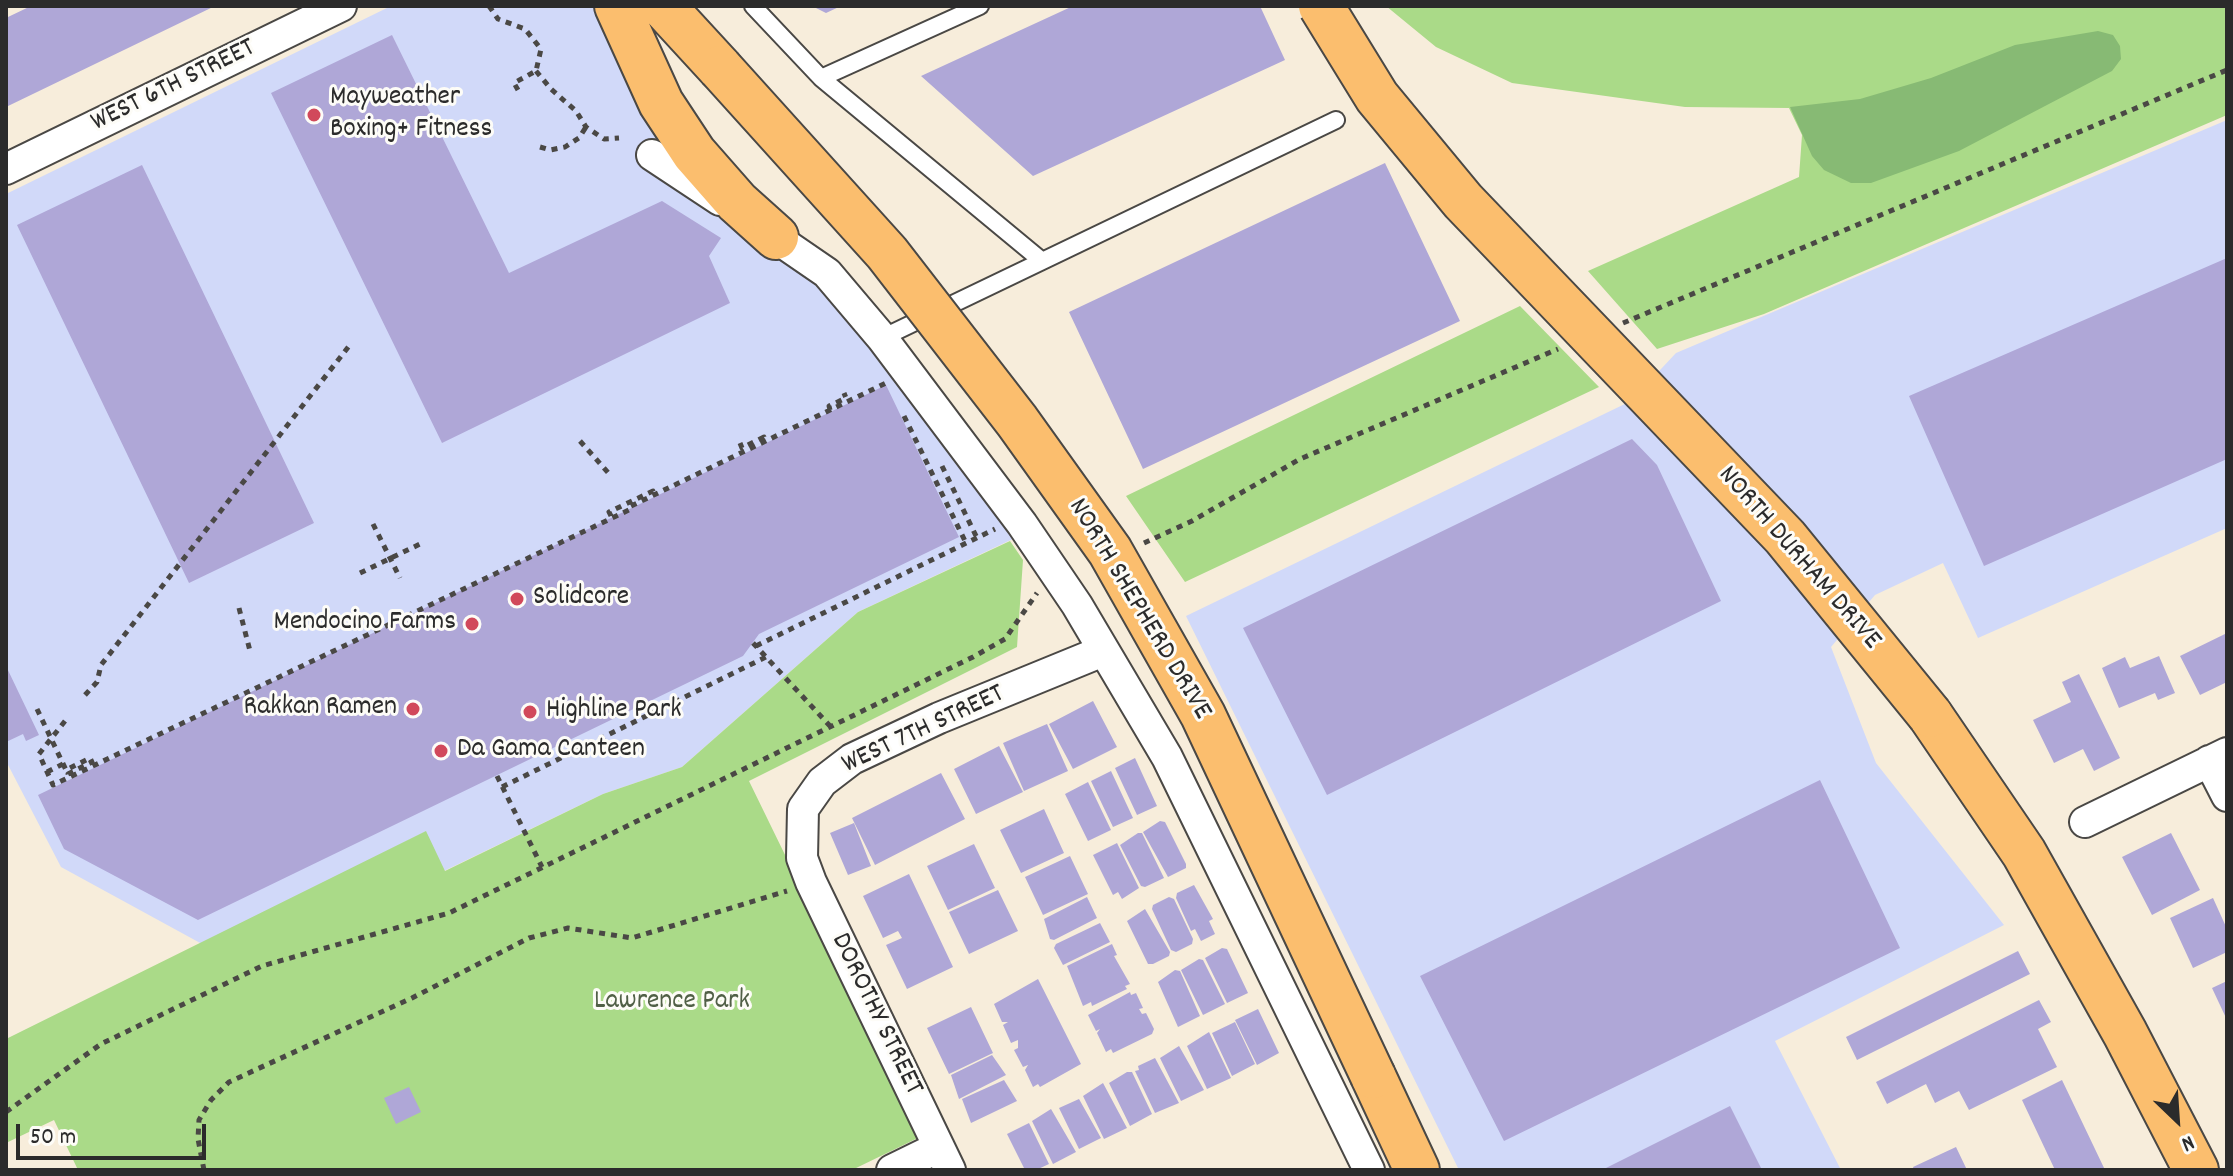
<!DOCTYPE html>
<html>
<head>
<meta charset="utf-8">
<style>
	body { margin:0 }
	#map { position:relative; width:2233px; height:1176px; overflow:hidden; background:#f7eddb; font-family:Dekko,sans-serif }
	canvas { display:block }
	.frame { position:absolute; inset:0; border:8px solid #2b2b2b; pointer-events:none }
	.north { position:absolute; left:2137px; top:1080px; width:80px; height:80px; -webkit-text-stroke:6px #fdfcf7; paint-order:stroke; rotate:155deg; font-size:22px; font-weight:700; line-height:32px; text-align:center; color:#2b2b2b }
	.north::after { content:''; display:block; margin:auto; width:28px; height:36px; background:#2b2b2b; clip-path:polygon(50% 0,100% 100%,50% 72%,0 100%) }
	.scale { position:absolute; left:16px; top:1124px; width:190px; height:36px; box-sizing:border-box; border:4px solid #2b2b2b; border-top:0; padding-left:10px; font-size:24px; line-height:28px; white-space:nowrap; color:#2b2b2b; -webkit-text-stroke:6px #fdfcf7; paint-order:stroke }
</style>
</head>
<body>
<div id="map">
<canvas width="2233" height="1176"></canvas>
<div class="frame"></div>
<div class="north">N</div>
<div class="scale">50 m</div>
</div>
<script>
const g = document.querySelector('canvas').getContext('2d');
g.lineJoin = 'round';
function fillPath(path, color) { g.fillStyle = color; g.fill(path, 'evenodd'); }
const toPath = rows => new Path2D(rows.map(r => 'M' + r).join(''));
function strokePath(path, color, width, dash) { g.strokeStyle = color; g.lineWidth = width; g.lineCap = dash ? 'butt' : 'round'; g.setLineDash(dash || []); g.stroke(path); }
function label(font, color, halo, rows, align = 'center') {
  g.font = font + ' Dekko,sans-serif'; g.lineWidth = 6; g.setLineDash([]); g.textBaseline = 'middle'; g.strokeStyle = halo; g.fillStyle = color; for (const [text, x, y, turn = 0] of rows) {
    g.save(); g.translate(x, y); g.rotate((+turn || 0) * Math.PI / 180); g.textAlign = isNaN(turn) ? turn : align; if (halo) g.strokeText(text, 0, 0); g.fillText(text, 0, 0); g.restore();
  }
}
fillPath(toPath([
	[391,6,603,6,816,282,847,312,1017,537,858,612,682,767,603,794,444,871,425,832,202,944,61,867,6,761,6,194],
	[2227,120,2227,528,1978,638,1943,563,1875,595,1831,647,1876,763,2004,925,1775,1041,1841,1170,1459,1170,1186,616,1631,401,1676,353]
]), '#d1d9f9');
fillPath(toPath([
	[1386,6,2227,6,2227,115,1764,314,1657,349,1588,271,1799,177,1802,135,1789,108,1685,107,1512,83,1436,47],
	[1520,306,1599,387,1185,582,1126,496],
	[1010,541,1023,560,1017,647,749,781,922,1136,852,1170,78,1170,54,1120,6,1143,6,1039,426,831,445,871,603,794,682,767,858,612]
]), '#aada88');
fillPath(toPath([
	[2098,31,2113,35,2120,46,2121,59,2112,71,1959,151,1871,183,1851,183,1824,170,1812,156,1790,107,1860,99,1931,78,2015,45]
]), '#87ba74');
fillPath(toPath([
	[31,6,215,6,6,107,6,24,8,17],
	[812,6,841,6,826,13],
	[1073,6,1260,6,1285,60,1033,176,921,76],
	[392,35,509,273,662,201,721,238,709,256,730,303,442,443,271,93],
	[1385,163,1460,321,1143,469,1069,312],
	[142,165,314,523,189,583,17,225],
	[2227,258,2227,459,1984,566,1909,396],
	[886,385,959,537,759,634,743,656,198,920,64,849,38,795],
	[1632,439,1657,465,1721,601,1327,795,1243,628],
	[2227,633,2227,682,2200,695,2180,656],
	[2159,656,2175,693,2158,700,2155,693,2119,708,2102,668,2125,657,2130,668],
	[6,666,39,735,26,741,23,734,6,742],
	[2079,674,2120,758,2094,771,2083,749,2054,763,2033,720,2071,702,2062,682],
	[1093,701,1117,747,1073,769,1049,724],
	[1047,724,1068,771,1024,791,1003,743],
	[999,746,1023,792,976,814,954,769],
	[1135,758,1157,806,1137,815,1115,768],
	[1111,771,1133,818,1113,827,1091,781],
	[941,773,965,819,875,865,852,818],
	[1820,780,1900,948,1504,1141,1420,976],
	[1088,782,1111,830,1088,841,1065,794],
	[1044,809,1064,853,1021,873,1000,830],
	[1160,821,1165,822,1186,864,1186,868,1168,877,1143,832],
	[854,823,871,866,848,875,830,833],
	[1138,833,1142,833,1164,878,1145,887,1141,886,1120,845],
	[2171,833,2200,890,2152,915,2122,857],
	[1117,843,1139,888,1122,899,1118,892,1113,895,1093,855],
	[974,844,995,888,948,910,927,866],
	[1070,856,1088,894,1043,915,1025,877],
	[909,874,953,967,907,989,886,945,902,938,898,931,883,938,863,896],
	[1194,885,1213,919,1209,921,1215,934,1201,941,1195,929,1191,931,1176,898,1177,893],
	[998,890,1018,931,969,954,949,912],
	[1087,897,1097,918,1054,940,1050,939,1044,919],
	[1169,897,1174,899,1193,939,1192,944,1176,952,1171,950,1152,909,1153,905],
	[2213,898,2227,929,2227,952,2193,968,2170,918],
	[1145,909,1170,952,1169,956,1153,964,1148,964,1127,921],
	[1100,923,1110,942,1063,965,1054,948,1056,944],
	[1112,944,1117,955,1114,956,1130,984,1125,986,1127,989,1092,1006,1091,1002,1083,1006,1067,966],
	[1222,948,1227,949,1248,993,1227,1003,1205,958],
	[2018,951,2030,974,1857,1060,1846,1037],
	[1199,959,1203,960,1225,1004,1203,1015,1181,970],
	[1175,970,1180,971,1200,1016,1178,1027,1158,982],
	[1038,979,1081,1064,1040,1087,1038,1084,1033,1087,1025,1070,1028,1065,1023,1067,1014,1050,1018,1048,1018,1040,1011,1043,1003,1025,1008,1022,1002,1022,994,1004],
	[2227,981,2227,1020,2212,988],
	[1130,992,1131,995,1136,993,1143,1008,1139,1009,1142,1014,1146,1013,1154,1029,1152,1034,1113,1053,1111,1049,1106,1052,1097,1033,1100,1029,1096,1031,1088,1015],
	[2039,1000,2051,1022,2038,1029,2057,1067,1969,1110,1959,1091,1935,1103,1926,1084,1887,1104,1876,1082],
	[971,1007,993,1053,949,1074,927,1028],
	[1258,1009,1279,1053,1257,1065,1235,1020],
	[1235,1022,1255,1064,1232,1076,1212,1033],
	[1209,1032,1231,1078,1207,1089,1187,1046],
	[1179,1046,1204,1090,1181,1101,1160,1058],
	[992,1055,1006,1075,959,1099,951,1075],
	[1155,1058,1179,1103,1155,1113,1135,1071,1139,1070,1138,1066],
	[1127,1072,1132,1072,1152,1114,1130,1126,1109,1083],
	[1004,1080,1017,1101,971,1123,962,1099],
	[2062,1080,2105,1170,2055,1170,2022,1100],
	[1103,1083,1127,1128,1104,1139,1083,1096],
	[409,1087,421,1112,396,1124,384,1098],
	[1079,1099,1101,1138,1079,1149,1059,1108],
	[1730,1106,1762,1170,1602,1170],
	[1051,1109,1076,1152,1053,1164,1032,1121],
	[1029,1123,1049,1164,1036,1170,1025,1170,1007,1134],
	[1956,1147,1967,1170,1914,1170,1913,1167]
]), '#afa7d7');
const lane = toPath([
	[753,6,821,78,1042,261],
	[821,78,980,6],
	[882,338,1336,120]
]);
const street = toPath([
	[652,155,720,200],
	[6,169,341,6],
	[760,227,827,273,882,338,1022,524,1077,605,1167,757,1369,1170],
	[2209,761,2227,796],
	[2085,822,2227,753],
	[892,1170,939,1147],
	[950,1170,811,882,802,858,803,809,822,782,852,759,939,718,1103,651]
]);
const primary = toPath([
	[617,6,661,103,694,153,737,202,776,237],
	[663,6,720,68],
	[1930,715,2024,853,2125,1033,2196,1170],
	[1373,1076,1417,1170]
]);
strokePath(lane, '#4a4845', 20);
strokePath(street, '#4a4845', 34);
strokePath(primary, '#4a4845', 48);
strokePath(toPath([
	[489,6,498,19,525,29,541,49,536,71,514,83,518,90],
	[536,71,551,89,576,111,586,127,604,139,619,138],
	[540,147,550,150,565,147,579,138,586,127],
	[1623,323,2227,70],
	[830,410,829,406,846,398,844,393],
	[904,416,966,543],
	[580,441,611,476],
	[740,443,742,448,764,437,765,441],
	[942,466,977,538],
	[631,506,886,383],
	[611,516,609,512,653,491,655,495],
	[373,524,400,578],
	[1144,543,1192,521,1300,459,1558,349],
	[360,573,420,544],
	[239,608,250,651],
	[753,643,830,726],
	[756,646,995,529],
	[85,695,97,682,101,665,349,346],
	[37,709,66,770,90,758,92,762,68,774,69,777],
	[65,721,39,754,53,785,633,508],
	[47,772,63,764],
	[497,776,542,867],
	[502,787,766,657],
	[6,1112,101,1044,262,966,449,913,973,657,1005,639,1037,593],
	[204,1170,198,1139,199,1120,211,1100,229,1082,412,998,529,938,568,928,632,938,787,891]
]), '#4a4845', 5, [6, 6]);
strokePath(lane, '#fff', 16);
strokePath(street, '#fff', 30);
strokePath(primary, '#fbbe6e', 44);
const primaryBridge = toPath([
	[1321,6,1377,97,1463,201,1785,537,1930,715],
	[720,68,887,253,1017,421,1110,551,1203,715,1373,1076]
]);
strokePath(primaryBridge, '#4a4845', 48, []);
strokePath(primaryBridge, '#fbbe6e', 44);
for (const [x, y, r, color] of [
	[314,115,8,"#d1495b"],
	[517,599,8,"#d1495b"],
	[472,624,8,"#d1495b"],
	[413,709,8,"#d1495b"],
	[530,712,8,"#d1495b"],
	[441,751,8,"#d1495b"]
]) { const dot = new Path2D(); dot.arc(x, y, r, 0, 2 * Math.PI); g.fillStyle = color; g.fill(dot); strokePath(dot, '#fdfcf7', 3); }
label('28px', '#2b2b2b', '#fdfcf7', [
	["WEST 6TH STREET",174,87,-26],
	["NORTH DURHAM DRIVE",1798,559,49],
	["NORTH SHEPHERD DRIVE",1138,610,59],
	["WEST 7TH STREET",924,731,-25],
	["DOROTHY STREET",875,1015,64]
]);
label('28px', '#2b2b2b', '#fdfcf7', [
	["Mayweather",330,99],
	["Boxing+ Fitness",330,131],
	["Solidcore",533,599],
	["Mendocino Farms",456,624,"right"],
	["Rakkan Ramen",397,709,"right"],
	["Highline Park",546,712],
	["Da Gama Canteen",457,751]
], 'left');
label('28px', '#516047', '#fdfcf7', [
	["Lawrence Park",672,1003]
]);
</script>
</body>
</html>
